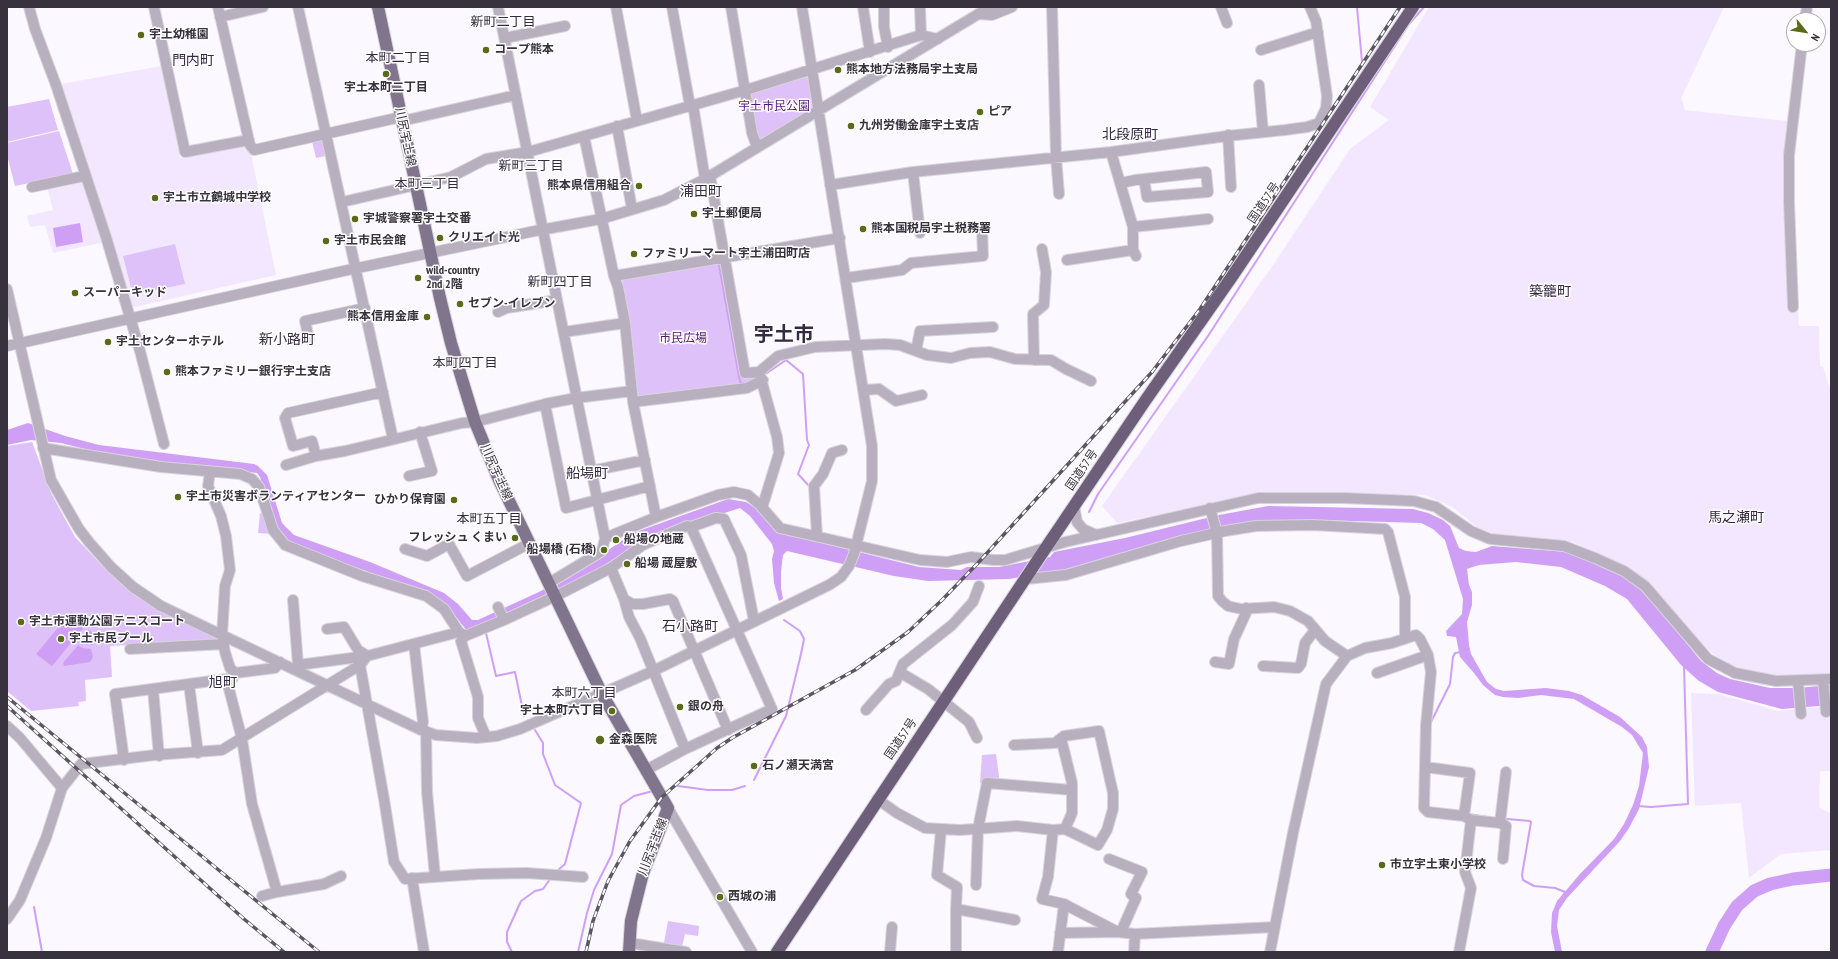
<!DOCTYPE html>
<html>
<head>
<meta charset="utf-8">
<style>
	body { margin:0 }
	#map { position:relative; width:1838px; height:959px; overflow:hidden; background:#fbf8ff; font-family:"PT Sans Narrow",sans-serif }
	canvas { display:block }
	.frame { position:absolute; inset:0; border:8px solid #38313e; pointer-events:none }
	.north { position:absolute; left:1786px; top:12px; width:40px; height:40px; box-sizing:border-box; background:#fff; border:1px solid #afadb2; border-radius:50%; rotate:120deg; font-size:11px; font-weight:700; line-height:16px; text-align:center; color:#38313e }
	.north::after { content:''; display:block; margin:auto; width:14px; height:18px; background:#576b19; clip-path:polygon(50% 0,100% 100%,50% 72%,0 100%) }
</style>
</head>
<body>
<div id="map">
<canvas width="1838" height="959"></canvas>
<div class="frame"></div>
<div class="north">N</div>
</div>
<script>
const g = document.querySelector('canvas').getContext('2d');
g.lineJoin = 'round';
function fillPath(path, color) { g.fillStyle = color; g.fill(path, 'evenodd'); }
const toPath = rows => new Path2D(rows.map(r => 'M' + r).join(''));
function strokePath(path, color, width, dash) { g.strokeStyle = color; g.lineWidth = width; g.lineCap = dash ? 'butt' : 'round'; g.setLineDash(dash || []); g.stroke(path); }
function label(font, color, halo, rows, align = 'center') {
  g.font = font + ' "PT Sans Narrow","Noto Sans JP",sans-serif'; g.lineWidth = 3; g.setLineDash([]); g.textBaseline = 'middle'; g.strokeStyle = halo; g.fillStyle = color; for (const [text, x, y, turn = 0] of rows) {
    g.save(); g.translate(x, y); g.rotate((+turn || 0) * Math.PI / 180); g.textAlign = isNaN(turn) ? turn : align; if (halo) g.strokeText(text, 0, 0); g.fillText(text, 0, 0); g.restore();
  }
}
fillPath(toPath([
	[1429,7,1724,7,1681,98,1685,110,1796,122,1792,226,1799,326,1819,326,1820,366,1823,367,1831,391,1831,673,1790,677,1763,675,1735,668,1719,659,1705,646,1638,576,1573,542,1572,545,1494,534,1477,527,1452,507,1425,495,1265,493,1117,523,1102,506,1271,268,1350,149,1389,120,1370,107],
	[161,66,180,158,245,144,250,149,276,275,130,308,110,241,53,253,45,225,30,227,27,216,53,210,47,186,90,177,61,84],
	[1691,693,1718,694,1778,711,1831,706,1831,771,1820,771,1819,807,1831,814,1831,850,1781,854,1749,878,1741,803,1695,806]
]), '#f3e7ff');
fillPath(toPath([
	[811,69,819,109,757,147,746,90],
	[49,99,58,130,7,142,7,107],
	[59,131,73,174,15,186,7,155,7,143],
	[325,134,330,155,316,158,311,137],
	[175,244,185,284,135,294,132,292,123,256],
	[722,261,743,375,753,375,756,378,754,382,637,399,622,278],
	[32,442,52,495,75,537,107,571,134,595,169,616,215,636,215,640,110,646,112,677,85,680,86,701,78,702,79,706,31,711,7,691,7,446],
	[260,513,268,515,271,534,258,533],
	[996,754,1000,784,980,783,982,755],
	[668,921,699,926,698,936,685,934,681,951,663,948]
]), '#dfc1f9');
fillPath(toPath([
	[80,223,83,242,56,247,53,228],
	[28,423,65,436,99,445,254,464,258,466,267,475,282,523,294,535,370,562,444,593,458,604,472,620,478,620,541,591,607,551,633,533,728,499,746,502,754,507,778,532,919,567,961,570,967,567,999,567,1050,557,1054,552,1125,538,1219,515,1268,506,1413,509,1428,513,1443,520,1450,526,1459,548,1466,551,1476,552,1492,546,1568,552,1609,569,1636,584,1657,607,1701,661,1717,673,1730,679,1770,688,1797,688,1831,685,1831,705,1782,709,1718,692,1699,681,1681,665,1627,599,1605,586,1561,567,1516,562,1479,565,1467,569,1469,585,1472,592,1472,605,1467,622,1469,645,1471,654,1487,682,1496,689,1504,691,1546,688,1569,691,1582,695,1620,717,1642,737,1647,747,1649,767,1639,809,1629,828,1620,841,1567,898,1559,910,1557,926,1562,952,1555,952,1551,932,1552,913,1557,901,1580,874,1614,839,1624,824,1633,805,1639,786,1643,753,1632,735,1622,727,1574,699,1541,695,1518,698,1503,697,1495,695,1483,685,1474,673,1460,657,1456,637,1447,636,1446,631,1462,614,1463,599,1445,540,1433,529,1421,523,1318,520,1260,522,1070,569,1009,579,928,581,894,576,787,551,783,555,781,571,781,588,783,599,779,601,774,583,772,559,774,551,772,544,750,516,740,508,672,530,636,545,606,564,603,568,559,591,467,631,453,613,442,604,408,587,377,575,292,545,281,536,276,530,260,477,257,473,150,461,101,453,61,443,31,440,7,445,7,430],
	[71,612,86,625,52,666,36,654],
	[89,630,95,635,87,645,81,640],
	[78,645,83,648,91,649,93,657,90,662,64,666,63,663]
]), '#cf9ff6');
strokePath(toPath([
	[1357,7,1362,62],
	[719,265,740,382,745,384],
	[764,375,786,360,803,374,807,440,809,445,798,474,810,487],
	[1089,512,1098,494,1208,336,1409,24,1424,7],
	[486,633,496,676,515,672,524,716],
	[1431,722,1450,684,1453,657,1455,653,1461,652],
	[535,730,543,743,543,754,555,785,581,803,565,864,557,871],
	[754,780,786,716,801,654,804,639,800,631,784,620],
	[678,786,708,790,732,790,745,786],
	[1638,806,1651,807,1688,804,1684,666],
	[1469,814,1487,817],
	[1507,819,1530,821,1531,822,1522,875,1523,880,1534,886,1555,888,1565,892],
	[34,907,42,952],
	[512,952,507,942,507,932,521,901,535,891,543,889,551,878],
	[578,952,587,913,594,890,612,854,621,805,634,796,653,791]
]), '#cf9ff6', 2);
strokePath(toPath([
	[1712,952,1724,926,1737,906,1754,891,1770,884,1793,879,1831,875]
]), '#cf9ff6', 13);
const minor = toPath([
	[29,7,35,29,56,85,106,237,140,351,164,444],
	[154,7,185,152,249,140],
	[218,7,250,145,254,150,401,117],
	[298,7,393,439],
	[498,7,605,538,602,551,549,583],
	[616,7,637,121],
	[672,7,690,106],
	[731,7,752,133,757,147],
	[863,7,870,52],
	[884,7,884,27,888,47],
	[920,7,921,35],
	[1052,7,1056,157,1059,194],
	[1221,7,1227,23],
	[978,14,992,15,1012,7],
	[220,17,263,7],
	[1805,20,1807,7],
	[505,38,565,26],
	[1261,50,1318,32],
	[1259,85,1263,132],
	[693,105,705,179],
	[402,121,516,95],
	[617,126,632,209],
	[1228,135,1231,187],
	[584,136,614,276,618,287,625,323,633,402,747,388,763,380],
	[1111,152,1133,227,1133,250,1136,256],
	[913,172,920,233],
	[710,175,745,373,759,372,778,356,815,347,885,344,900,345,927,355,951,358,970,353,990,352,1015,359,1051,360,1066,369,1091,381],
	[1121,183,1135,180,1206,172,1208,192,1147,197,1144,179],
	[830,185,913,172,1111,152,1227,136,1285,130,1307,127,1319,123,1326,108,1327,96,1316,21,1310,7],
	[32,187,84,176],
	[342,202,451,177,486,159,528,152,746,90,921,35,938,39],
	[1133,227,1208,219],
	[1067,260,1133,250],
	[614,276,840,238],
	[846,278,902,270,911,263,983,256,982,228],
	[7,289,51,480,79,529,89,542,111,567,133,587,161,606,421,730,436,735,477,738,497,736,520,729,653,671,829,585,841,577,849,566,854,554,872,481,872,446,802,7],
	[1793,307,1789,202,1789,155,1802,44],
	[498,312,507,308,557,300],
	[564,332,625,323],
	[309,339,305,321,365,308],
	[7,346,348,270,535,231,601,219,664,200,705,179,990,7],
	[916,351,920,331,993,327],
	[1034,360,1033,314,1044,305,1046,272,1042,249],
	[760,375,777,437,779,453,762,508],
	[863,390,879,389,896,401,922,395],
	[633,402,656,517],
	[545,404,566,508,650,486],
	[43,448,161,467,240,474,252,479,259,487,273,530,285,545,362,576,426,596,444,609,459,632,465,636,504,620,556,596,611,568,643,545,687,526,691,527,716,518,724,519,741,555,754,621],
	[316,456,312,441,293,446,285,418,288,413,383,392],
	[286,465,316,456,345,451,462,423,475,422,545,404,576,398,632,391],
	[591,471,645,460],
	[210,472,208,486,221,516,226,536,230,570,225,586,222,635,225,652,230,668,235,673],
	[409,476,432,471,420,432],
	[1074,506,1077,522,1083,529,1096,535],
	[1210,508,1217,533,1218,596,1222,601,1228,606,1241,609,1274,607,1290,611,1308,621,1325,641,1347,656],
	[817,536,814,486,823,474,832,453,842,450],
	[605,538,659,516,718,495,734,492,748,495,760,505,780,528,920,560,947,562,971,557,993,560,1005,560,1065,542,1258,498,1344,498,1414,501,1436,507,1471,531,1490,539,1564,546,1595,558,1624,571,1645,586,1708,659,1735,673,1776,681,1831,679],
	[405,549,427,556,449,544,467,576,530,543],
	[611,568,624,599,629,617,640,638,685,749],
	[1026,579,1066,575,1181,541,1225,531,1256,526,1313,525,1385,529,1388,532,1405,597,1405,639],
	[624,599,632,604,643,604,670,599,673,601,728,730],
	[293,600,298,665],
	[498,607,504,620],
	[327,629,344,627,358,650,367,656],
	[465,636,461,641,478,697,478,718,486,737],
	[414,644,423,722,421,730],
	[130,649,224,644],
	[280,662,275,668,235,673,228,685,242,739,252,804,277,892,324,884,341,876],
	[1215,662,1229,664,1234,639,1246,613,1246,608],
	[360,665,384,799,394,862,405,879,479,874,527,873,583,877],
	[1263,666,1298,668,1301,664,1305,643,1315,630],
	[295,669,298,665,367,656,459,632],
	[901,673,928,689,969,722,977,738],
	[1377,673,1428,655],
	[1823,680,1826,712],
	[1798,681,1801,714],
	[189,684,198,753],
	[153,689,159,756],
	[866,710,889,684,896,681,903,664,952,625,973,602,979,586],
	[7,726,20,738,62,788,46,838,20,900,7,919],
	[426,731,427,792,435,876],
	[1061,738,1072,783,1072,813,1065,829],
	[124,760,115,694,233,678],
	[1425,767,1470,773,1464,816],
	[646,770,685,749,772,709,691,527],
	[62,788,81,764,155,755,222,750,360,665,367,656],
	[877,799,897,813,925,828,960,830,1017,826,1053,830,1065,829,1098,845,1107,830,1113,809,1113,793,1099,731,1064,736,1055,743,1014,745],
	[668,808,752,952],
	[1471,820,1500,823,1506,826,1503,859],
	[1500,823,1506,772],
	[941,830,937,875,957,887,956,909],
	[1053,830,1048,877,1042,899,1064,904,1118,932,1135,934,1134,952],
	[1109,859,1142,872,1131,894,1136,898,1121,932],
	[412,878,424,952],
	[976,885,978,829,987,783,1072,790],
	[262,896,277,892],
	[1060,933,1118,932],
	[1135,934,1275,927],
	[630,943,686,952],
	[890,952,892,927],
	[956,952,956,909,1015,920],
	[1058,952,1064,904],
	[1270,952,1293,833,1326,684,1347,656,1365,648,1392,643,1416,635,1420,639,1428,655,1431,672,1426,725,1424,808,1428,812,1464,816,1471,820,1465,872,1471,888,1459,952]
]);
const major = toPath([
	[378,7,440,298,451,343,475,422,499,480,602,694,668,808,643,873,631,921,629,952]
]);
const highway = toPath([
	[777,952,1041,555,1145,401,1231,278,1413,7]
]);
strokePath(minor, '#d8d4dc', 12);
strokePath(major, '#d8d4dc', 14);
strokePath(highway, '#d8d4dc', 14);
strokePath(minor, '#b8b0bf', 10);
strokePath(major, '#81748d', 12);
strokePath(highway, '#6d5e7a', 12);
const rail = toPath([
	[7,697,319,952],
	[7,706,244,919,284,952],
	[586,952,593,921,608,881,630,841,662,797,717,748,732,738,855,670,908,632,942,600,977,564,1152,372,1200,309,1400,7]
]);
strokePath(rail, '#5c5662', 3.5);
strokePath(rail, '#fff', 2, [6]);
for (const [x, y, r, color] of [
	[141,35,4,"#576b19"],
	[486,50,4,"#576b19"],
	[838,70,4,"#576b19"],
	[386,74,4,"#576b19"],
	[980,112,4,"#576b19"],
	[851,126,4,"#576b19"],
	[639,186,4,"#576b19"],
	[155,198,4,"#576b19"],
	[694,214,4,"#576b19"],
	[355,219,4,"#576b19"],
	[863,229,4,"#576b19"],
	[440,238,4,"#576b19"],
	[326,241,4,"#576b19"],
	[634,254,4,"#576b19"],
	[418,278,4,"#576b19"],
	[75,293,4,"#576b19"],
	[460,304,4,"#576b19"],
	[427,317,4,"#576b19"],
	[108,342,4,"#576b19"],
	[167,372,4,"#576b19"],
	[178,497,4,"#576b19"],
	[454,500,4,"#576b19"],
	[515,538,4,"#576b19"],
	[616,540,4,"#576b19"],
	[604,550,4,"#576b19"],
	[627,564,4,"#576b19"],
	[21,622,4,"#576b19"],
	[61,639,4,"#576b19"],
	[680,707,4,"#576b19"],
	[612,711,4,"#576b19"],
	[600,740,5,"#576b19"],
	[754,766,4,"#576b19"],
	[1382,865,4,"#576b19"],
	[720,897,4,"#576b19"]
]) { const dot = new Path2D(); dot.arc(x, y, r, 0, 2 * Math.PI); g.fillStyle = color; g.fill(dot); strokePath(dot, '#fff', 1.5); }
label('bold 12px', '#38313e', '#fff', [
	["宇土幼稚園",149,35],
	["コープ熊本",494,50],
	["熊本地方法務局宇土支局",846,70],
	["宇土本町二丁目",386,88,"center"],
	["ピア",988,112],
	["九州労働金庫宇土支店",859,126],
	["熊本県信用組合",631,186,"right"],
	["宇土市立鶴城中学校",163,198],
	["宇土郵便局",702,214],
	["宇城警察署宇土交番",363,219],
	["熊本国税局宇土税務署",871,229],
	["クリエイト光",448,238],
	["宇土市民会館",334,241],
	["ファミリーマート宇土浦田町店",642,254],
	["wild-country",426,271],
	["2nd 2階",426,285],
	["スーパーキッド",83,293],
	["セブン-イレブン",468,304],
	["熊本信用金庫",419,317,"right"],
	["宇土センターホテル",116,342],
	["熊本ファミリー銀行宇土支店",175,372],
	["宇土市災害ボランティアセンター",186,497],
	["ひかり保育園",446,500,"right"],
	["フレッシュ くまい",507,538,"right"],
	["船場の地蔵",624,540],
	["船場橋 (石橋)",596,550,"right"],
	["船場 蔵屋敷",635,564],
	["宇土市運動公園テニスコート",29,622],
	["宇土市民プール",69,639],
	["銀の舟",688,707],
	["宇土本町六丁目",604,711,"right"],
	["金森医院",609,740],
	["石ノ瀬天満宮",762,766],
	["市立宇土東小学校",1390,865],
	["西城の浦",728,897]
], 'left');
label('12px', '#56167b', '#fff', [
	["宇土市民公園",774,107],
	["市民広場",683,339]
]);
label('12px', '#38313e', '#fff', [
	["川尻宇土線",405,137,78],
	["国道57号",1264,203,-56],
	["国道57号",1082,470,-56],
	["川尻宇土線",496,472,66],
	["国道57号",901,739,-56],
	["川尻宇土線",653,847,-69]
]);
label('13px', '#362942', '#fff', [
	["新町二丁目",503,22],
	["本町二丁目",398,58],
	["新町三丁目",531,166],
	["本町三丁目",427,184],
	["新町四丁目",560,282],
	["本町四丁目",465,363],
	["本町五丁目",489,519],
	["本町六丁目",584,693]
]);
label('14px', '#362942', '#fff', [
	["門内町",193,61],
	["北段原町",1130,135],
	["浦田町",701,192],
	["築籠町",1550,292],
	["新小路町",287,340],
	["船場町",587,474],
	["馬之瀬町",1736,518],
	["石小路町",690,627],
	["旭町",223,683]
]);
label('bold 20px', '#362942', '#fff', [
	["宇土市",784,335]
]);
</script>
</body>
</html>
